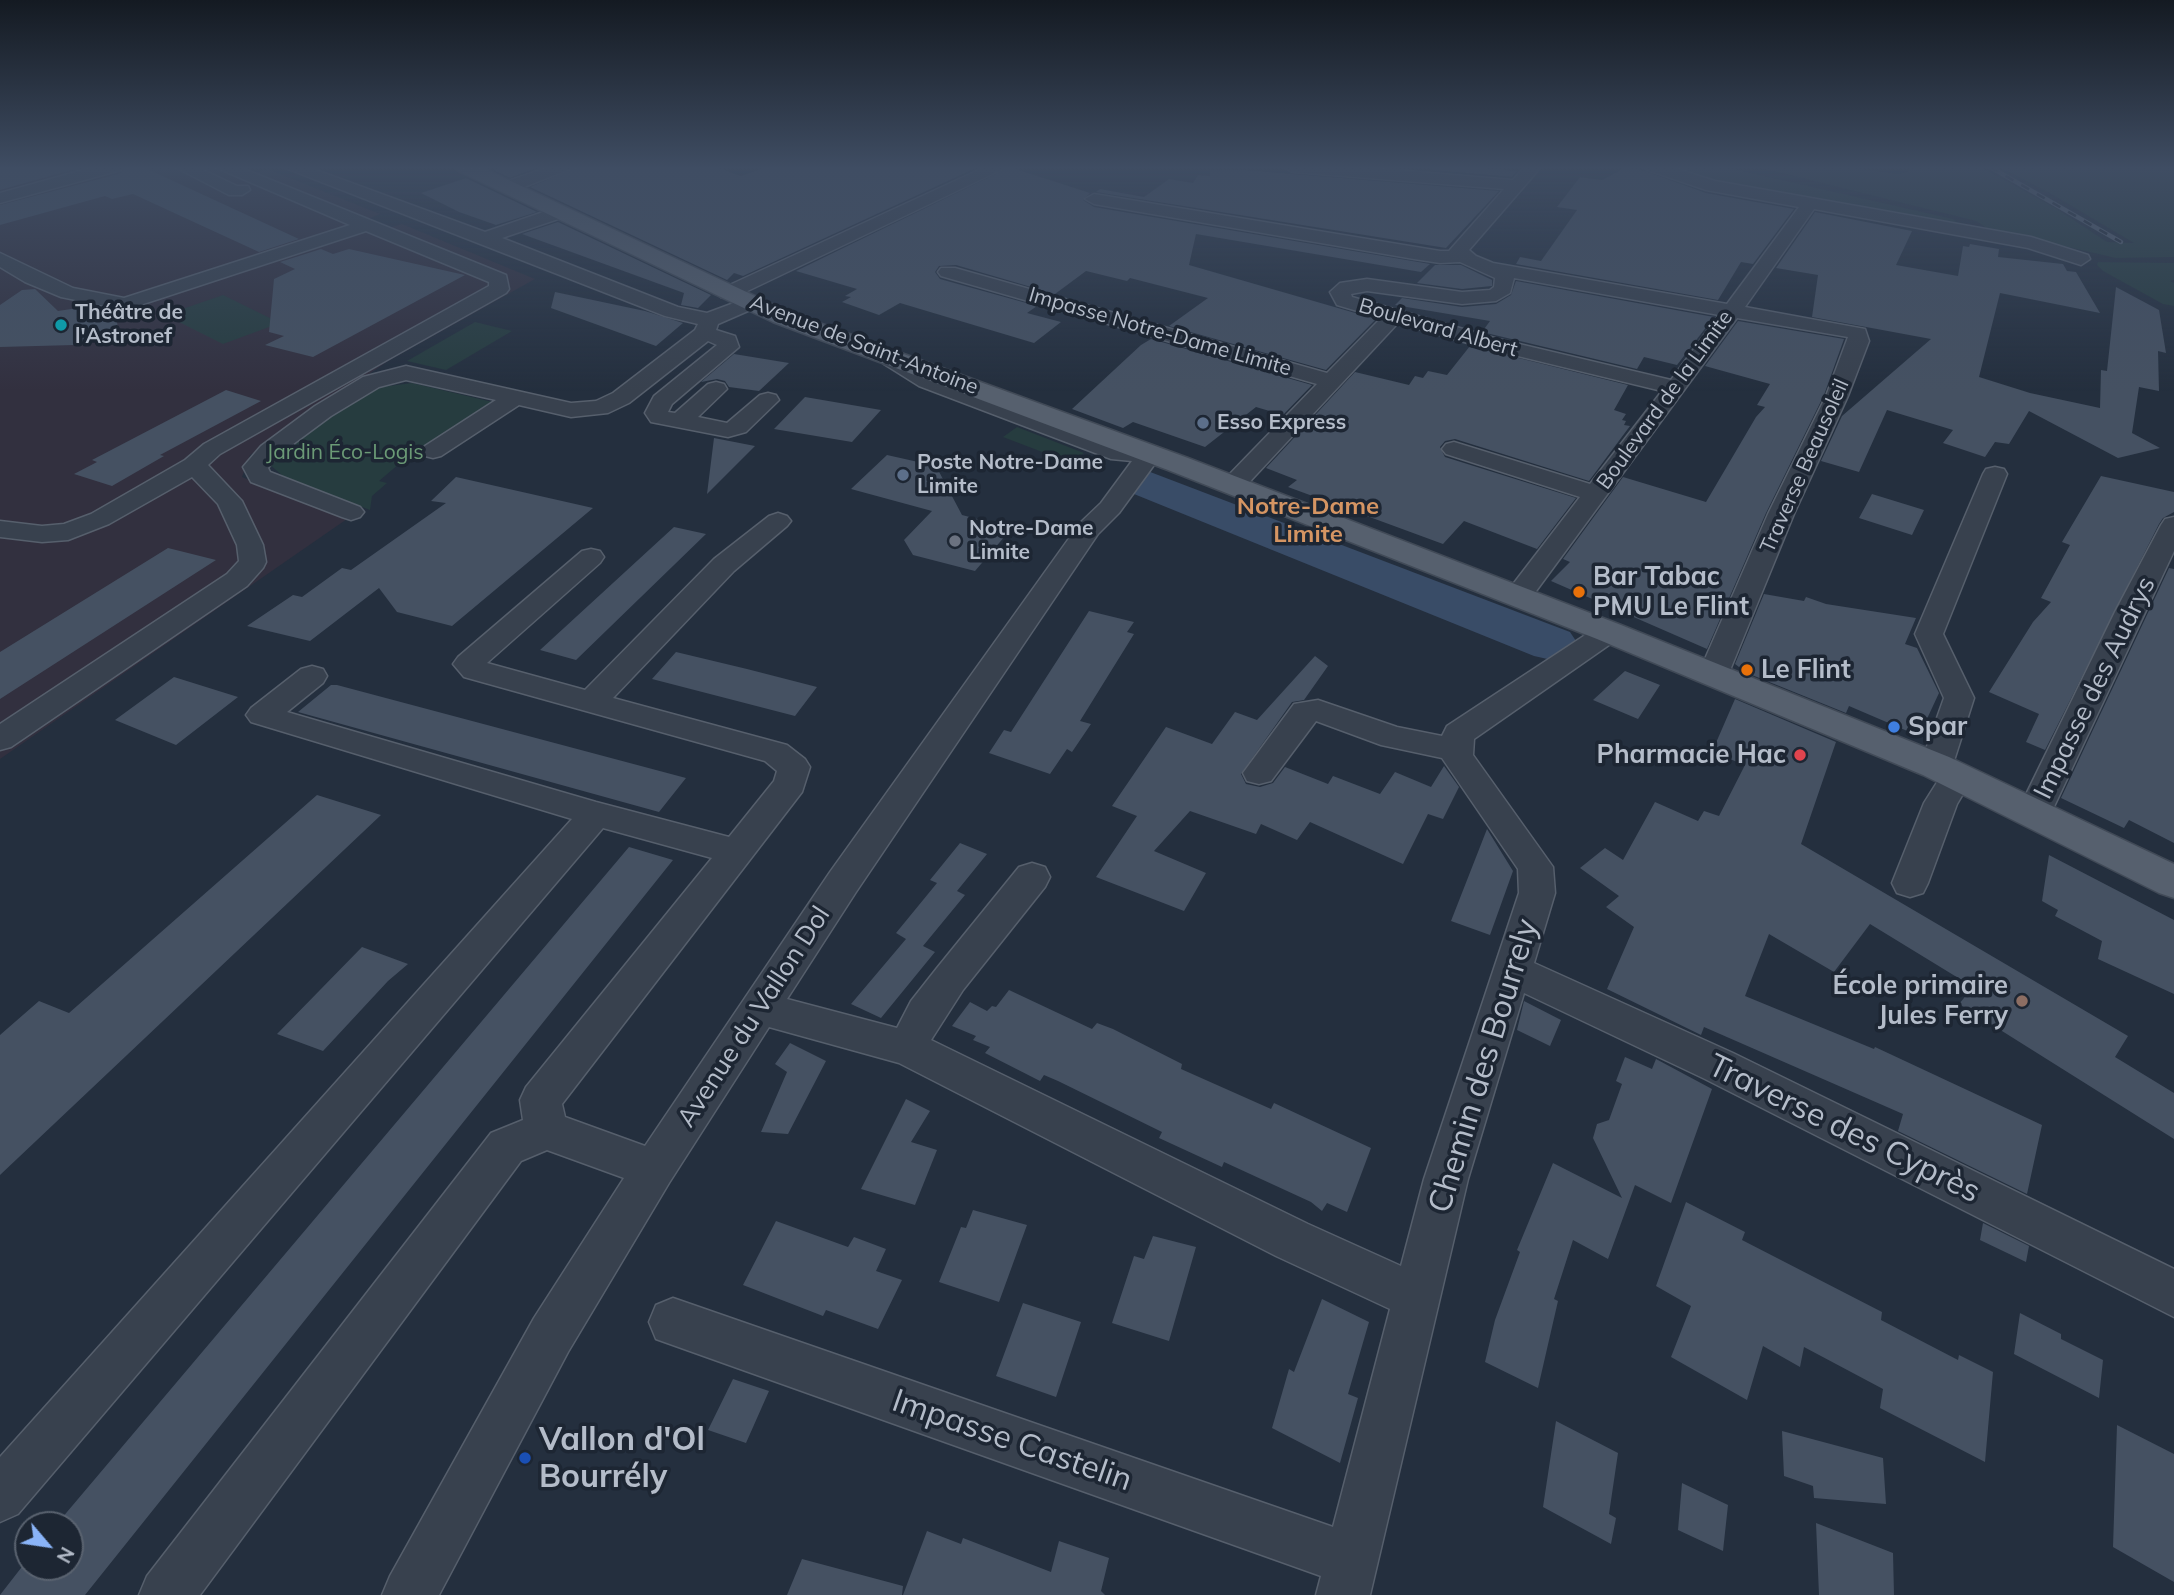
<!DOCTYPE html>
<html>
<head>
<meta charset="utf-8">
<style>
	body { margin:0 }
	#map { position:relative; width:2174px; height:1595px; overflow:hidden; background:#242f3e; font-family:Mulish,sans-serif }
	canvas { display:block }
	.north { position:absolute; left:14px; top:1511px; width:70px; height:70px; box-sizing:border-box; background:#1d2633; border:2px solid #59626f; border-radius:50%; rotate:119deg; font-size:19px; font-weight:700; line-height:28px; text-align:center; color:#b4bcc9 }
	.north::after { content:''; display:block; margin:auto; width:24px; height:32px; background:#8ab4f8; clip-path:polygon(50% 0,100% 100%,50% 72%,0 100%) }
</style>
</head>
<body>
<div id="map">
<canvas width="2174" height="1595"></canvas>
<div class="north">N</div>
</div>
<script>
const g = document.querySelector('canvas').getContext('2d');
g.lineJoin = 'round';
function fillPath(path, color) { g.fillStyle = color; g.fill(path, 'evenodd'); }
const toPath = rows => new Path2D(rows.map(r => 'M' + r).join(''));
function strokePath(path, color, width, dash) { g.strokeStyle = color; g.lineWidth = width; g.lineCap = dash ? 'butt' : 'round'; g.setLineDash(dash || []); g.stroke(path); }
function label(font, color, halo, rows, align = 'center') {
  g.font = font + ' Mulish,sans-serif'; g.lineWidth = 7; g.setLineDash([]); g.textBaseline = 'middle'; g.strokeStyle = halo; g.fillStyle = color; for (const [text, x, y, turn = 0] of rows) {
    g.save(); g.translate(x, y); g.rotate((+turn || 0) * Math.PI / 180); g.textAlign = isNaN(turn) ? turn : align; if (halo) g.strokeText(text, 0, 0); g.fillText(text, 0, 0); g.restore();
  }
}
fillPath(toPath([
	[0,167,241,167,255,173,268,169,380,214,368,219,392,227,402,224,535,279,388,361,250,455,242,477,347,519,0,759]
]), '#32303f');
fillPath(toPath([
	[1666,167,1725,167,1953,219,1963,227,1704,180],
	[1757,167,1847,167,1899,174,1909,171,1910,167,1981,167,2057,209,2107,242,2134,243,2053,195,1999,167,2174,167,2174,257,2116,258,2042,241,1996,234,1976,221],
	[2098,262,2174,263,2174,280,2170,281,2174,283,2174,306,2163,304,2103,271,2097,265],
	[223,295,280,323,223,344,165,315],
	[475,322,512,331,446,370,407,361],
	[412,383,497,403,427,450,399,464,379,481,387,483,372,496,370,510,284,477,268,463,275,451,374,388],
	[1017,427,1084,453,1071,463,1003,437]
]), '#263c3f');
fillPath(toPath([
	[1145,470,1570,632,1578,644,1570,656,1552,660,1534,656,1129,492,1123,483,1129,474,1145,470]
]), '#394c67');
fillPath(toPath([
	[0,167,82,167,0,190],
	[125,167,143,167,299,239,259,252,133,194,112,199,105,196,0,225,0,205,122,173],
	[500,167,539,167,510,178,493,170],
	[577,167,716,167,741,176,766,167,978,167,743,276,734,273,727,280,530,187],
	[1010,167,1090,193,1083,200,1094,207,1430,264,1421,272,1196,234,1189,265,1376,319,1326,370,1169,326,1208,298,1130,278,1127,281,1086,271,1055,294,956,265,939,266,935,272,940,279,1037,306,1027,313,1061,322,1034,343,900,303,879,315,842,302,851,297,845,296,857,289,796,271],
	[1432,167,1471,167,1517,171,1512,177,1432,170],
	[1626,167,1645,171,1706,193,1794,209,1753,264,1741,262,1718,300,1516,264,1520,257,1541,261,1577,210,1557,207,1580,177,1602,180],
	[1210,170,1245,170,1499,191,1446,248,1096,192,1100,189,1144,197,1169,179,1193,183,1198,175,1210,176],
	[466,178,537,212,496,225,459,212,421,193],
	[1815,212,1912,231,1896,265,1958,276,1963,246,1969,247,1970,244,1999,249,1998,257,2063,264,2067,271,2076,272,2100,313,2000,293,1979,377,2030,393,2100,408,2101,370,2107,371,2116,287,2159,310,2166,353,2158,351,2159,391,2139,387,2132,433,2160,448,2118,458,2029,411,2009,444,1995,442,1985,457,1943,443,1953,430,1887,410,1859,472,1821,461,1842,416,1931,339,1812,317,1818,275,1776,268],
	[558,222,711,295,698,308,681,305,684,293,522,234],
	[321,249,333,254,349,249,465,275,313,357,265,345,284,336,269,332,274,279,295,269,280,262],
	[1435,265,1461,265,1492,280,1492,286,1462,289,1417,283],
	[1516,281,1714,317,1677,365,1644,357,1637,369,1482,332,1490,321,1395,305,1402,298,1462,307,1496,304,1511,295],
	[35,289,58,311,91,306,116,311,118,331,74,345,0,347,0,305,22,290],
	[555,292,645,311,683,323,656,346,551,308],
	[1738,321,1844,339,1824,395,1766,513,1707,649,1551,581,1570,562,1563,559,1623,477,1706,502,1756,417,1765,407,1757,405,1770,384,1705,366],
	[1151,339,1312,385,1283,415,1256,407,1205,447,1133,422,1123,428,1072,409,1141,345],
	[1470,346,1628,385,1614,410,1626,414,1622,420,1626,421,1624,425,1630,426,1589,481,1455,439,1445,441,1440,447,1445,457,1576,498,1537,549,1464,521,1443,544,1288,487,1297,480,1266,468,1355,372,1409,385,1415,376,1423,378,1428,371,1447,375],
	[734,354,789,363,759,391,729,387,725,381,717,379,701,382],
	[226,390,261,401,160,455,164,456,112,486,74,474,97,462,92,460],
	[805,397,881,410,852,442,774,429],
	[714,438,755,446,707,494],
	[887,455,936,466,962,515,1012,528,975,571,913,555,904,540,932,511,851,489],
	[2101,476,2174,492,2174,512,2163,518,2159,524,2045,750,2026,742,2039,714,1989,692,2033,622,2051,602,2041,598,2070,545,2062,542],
	[456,477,593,508,452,626,397,612,379,588,310,641,247,626,293,595,302,597,342,568,351,570,446,503,431,501],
	[1872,494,1924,510,1912,535,1859,518],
	[674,527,706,534,576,660,540,650],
	[168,548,216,560,0,699,0,652],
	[2169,568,2174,569,2174,843,2129,820,2124,828,2061,798],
	[1764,594,1804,601,1806,597,1826,604,1916,618,1905,644,1917,648,1939,693,1919,736,1849,706,1846,713,1747,673,1735,664],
	[1089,611,1134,622,1127,632,1134,634,1080,721,1091,724,1072,752,1067,749,1050,774,989,753,1004,730,1011,732],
	[676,652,747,669,817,687,795,716,652,679],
	[1315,656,1328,666,1304,700,1292,702,1241,774,1246,784,1260,787,1273,783,1285,767,1328,784,1333,776,1380,794,1395,772,1431,787,1444,766,1459,787,1443,819,1428,814,1403,864,1310,822,1297,840,1261,824,1256,834,1190,811,1154,851,1206,873,1184,911,1096,877,1137,816,1112,806,1166,727,1212,744,1235,712,1257,720],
	[1625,671,1660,685,1638,719,1593,700],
	[174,677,238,697,176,745,115,720],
	[331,685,337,685,686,778,659,812,298,712],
	[1735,699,1836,742,1801,844,2128,1036,2115,1057,2174,1093,2174,1139,1959,1004,1973,987,1870,924,1834,972,1769,934,1745,996,1874,1049,1875,1047,2042,1125,2027,1194,1898,1131,1903,1114,1704,1027,1701,1035,1607,989,1634,927,1606,907,1619,896,1580,868,1605,848,1623,860,1655,802,1698,821,1704,811,1719,816,1745,765,1712,752],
	[317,795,381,815,0,1175,0,1035,39,1001,69,1013],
	[1487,829,1513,871,1490,935,1451,921],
	[960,843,987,854,957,891,965,895,923,946,935,952,881,1018,851,1004,906,939,896,933,937,883,930,880],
	[629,847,673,860,85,1595,0,1595,28,1559,28,1567,70,1567,70,1525,56,1525],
	[2049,855,2174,920,2174,994,2098,959,2102,941,2055,916,2058,910,2042,901],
	[362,947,408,964,388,981,323,1051,277,1034],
	[1009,990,1092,1029,1097,1023,1113,1029,1182,1064,1181,1069,1271,1109,1274,1103,1371,1148,1347,1212,1327,1203,1322,1211,1311,1202,1224,1162,1222,1167,1159,1138,1162,1132,1058,1081,1044,1075,1040,1081,985,1053,990,1047,973,1040,976,1036,952,1026,970,1002,987,1011,992,1006,996,1007],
	[1524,1001,1561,1020,1550,1046,1517,1030],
	[790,1043,826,1061,788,1134,761,1132,787,1072,775,1064],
	[1625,1057,1652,1069,1656,1059,1712,1089,1671,1203,1635,1185,1608,1259,1573,1240,1554,1299,1558,1301,1538,1388,1485,1362,1495,1320,1520,1252,1517,1250,1553,1163,1622,1198,1593,1138,1597,1124,1609,1120,1622,1084,1616,1081],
	[906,1099,930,1111,911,1142,937,1150,915,1205,861,1189],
	[1686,1202,1745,1232,1742,1240,1882,1312,1881,1320,1958,1360,1959,1355,1993,1372,1985,1462,1880,1408,1883,1389,1804,1347,1800,1367,1763,1346,1747,1400,1671,1357,1691,1306,1656,1286],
	[973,1210,1027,1225,999,1302,939,1282,961,1227,966,1228],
	[776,1221,848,1247,854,1237,886,1249,876,1271,902,1280,878,1329,826,1310,823,1316,743,1285],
	[1983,1223,2029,1246,2026,1262,1980,1240],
	[1153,1236,1196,1247,1169,1341,1112,1323,1134,1256,1144,1259],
	[1322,1299,1369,1322,1348,1394,1358,1398,1340,1463,1272,1428,1289,1369,1294,1372],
	[1023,1303,1081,1322,1056,1397,996,1376],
	[2020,1313,2061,1334,2061,1339,2103,1360,2099,1398,2014,1354],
	[733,1379,769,1391,746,1443,708,1430],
	[1556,1421,1618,1453,1609,1514,1616,1518,1611,1544,1543,1507],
	[2117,1425,2174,1454,2174,1582,2113,1547],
	[1782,1431,1883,1458,1886,1504,1814,1498,1813,1486,1784,1476],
	[1682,1483,1728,1505,1723,1551,1678,1530],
	[1816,1523,1893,1553,1894,1595,1819,1595],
	[927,1531,961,1544,963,1538,1051,1572,1059,1541,1109,1558,1101,1591,1105,1595,903,1595],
	[802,1559,903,1586,902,1595,787,1595]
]), '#455162');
const minor = toPath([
	[94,167,123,167,121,170,0,203,0,193,94,167],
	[175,167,197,167,237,186,248,186,250,190,242,195,229,195,175,167],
	[215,167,239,167,506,275,509,289,506,293,220,454,208,465,242,501,263,545,266,562,263,568,247,586,11,747,0,750,0,724,227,574,239,561,237,545,218,504,192,477,109,524,68,540,42,542,0,537,0,521,42,526,64,524,91,514,185,460,204,444,489,286,489,282,366,231,125,310,61,297,25,282,0,267,0,253,73,288,124,298,350,225,215,167],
	[283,167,308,167,485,232,555,208,567,208,570,212,567,216,502,238,678,307,707,313,750,297,757,299,760,303,757,307,718,324,716,330,735,336,739,347,672,404,668,412,675,413,708,384,716,382,724,384,727,389,698,417,727,423,760,395,768,393,776,395,779,400,746,432,728,437,651,422,645,413,654,396,717,345,708,341,629,403,608,413,571,417,519,405,441,456,433,458,425,456,421,451,425,446,496,400,406,380,379,387,331,416,277,456,268,468,270,472,360,507,364,512,360,517,351,520,342,517,251,482,243,467,261,446,315,406,363,377,406,366,571,403,596,401,613,393,695,330,698,324,665,316,283,167],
	[549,167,575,167,514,191,502,191,500,187,502,183,549,167],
	[985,167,1007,167,735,297,721,297,718,293,721,289,985,167],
	[1284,167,1360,167,1513,180,1524,167,1541,167,1469,250,1476,256,1493,263,1727,304,1799,207,1706,190,1647,170,1645,167,1671,167,1715,181,2031,237,2088,255,2090,259,2081,265,2028,248,1814,209,1745,307,1865,329,1869,341,1848,396,1794,514,1728,675,1724,682,1713,685,1702,682,1698,675,1768,514,1826,396,1848,337,1737,318,1528,602,1518,604,1508,602,1504,596,1580,497,1446,454,1442,449,1446,444,1454,442,1590,484,1662,391,1485,348,1398,323,1242,490,1233,492,1224,490,1221,485,1224,480,1317,384,941,276,938,272,941,268,955,268,1327,373,1381,318,1337,305,1330,292,1340,283,1367,279,1462,292,1490,290,1494,287,1495,278,1460,262,1440,263,1414,259,1094,204,1085,199,1094,194,1440,251,1449,251,1504,189,1292,172,1284,167],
	[1514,278,1719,315,1671,380,1498,339,1352,297,1351,294,1367,291,1462,304,1496,301,1510,293,1514,278],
	[892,353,935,376,1122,447,1150,447,1158,449,1162,454,1119,513,1098,534,856,892,787,999,897,1028,911,1001,937,968,1019,867,1032,863,1045,867,1050,877,1045,887,963,990,931,1040,1308,1224,1401,1266,1424,1179,1519,893,1518,869,1442,758,1381,745,1316,721,1271,781,1259,784,1247,781,1243,773,1294,704,1318,700,1397,727,1442,736,1447,726,1599,626,1609,623,1619,626,1623,632,1619,638,1474,739,1473,755,1553,867,1555,893,1534,963,1733,1053,2174,1269,2174,1317,1705,1079,1524,993,1468,1179,1370,1595,1316,1595,1321,1576,656,1339,649,1322,656,1305,673,1298,1333,1527,1390,1309,1276,1256,899,1063,769,1027,669,1183,568,1352,439,1595,382,1595,390,1576,534,1318,624,1178,547,1150,521,1161,200,1595,139,1595,147,1576,491,1133,523,1120,520,1100,526,1087,712,858,603,828,18,1514,0,1522,0,1457,572,819,251,722,246,715,251,708,301,669,312,666,323,669,327,676,323,683,287,712,596,802,729,837,774,781,777,771,765,761,464,677,453,664,458,657,582,551,591,549,600,551,604,557,600,563,487,663,585,690,714,559,769,516,778,513,787,516,791,521,787,526,734,571,613,698,787,745,805,759,810,767,802,792,562,1104,565,1117,645,1146,830,872,1080,523,1101,503,1132,461,1111,459,919,386,884,364,881,359,884,354,892,353],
	[1995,467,2004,469,2007,474,1943,634,1974,698,1952,767,1957,765,1969,769,1973,777,1957,804,1928,883,1923,893,1910,897,1897,893,1892,883,1924,803,1941,776,1925,774,1920,766,1944,698,1915,634,1983,474,1986,469,1995,467],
	[2174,517,2174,551,2051,813,2046,822,2034,825,2022,822,2017,813,2115,612,2161,525,2165,519,2174,517]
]);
const major = toPath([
	[456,167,481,167,789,312,1188,458,1621,625,1949,757,2174,864,2174,898,2159,893,1923,775,1597,639,1168,470,773,322,458,171,456,167]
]);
strokePath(minor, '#565f6c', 3);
strokePath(major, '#414a57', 3);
fillPath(minor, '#38414e');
fillPath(major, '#56606e');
const rail = toPath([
	[1990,167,2121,242]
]);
strokePath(rail, '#5a6575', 4.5);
strokePath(rail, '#1d2633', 2.5, [9]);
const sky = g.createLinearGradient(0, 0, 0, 391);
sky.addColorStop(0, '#141a22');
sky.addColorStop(0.43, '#3f4d63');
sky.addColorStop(1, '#3f4d6300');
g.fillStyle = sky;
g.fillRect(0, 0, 2174, 391);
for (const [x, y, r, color] of [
	[61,325,7,"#0f9aa8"],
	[1203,423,7,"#5c6f8a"],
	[903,475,7,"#5c6f8a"],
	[955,541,7,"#6b7280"],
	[1579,592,7,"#e8710a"],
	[1747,670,7,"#e8710a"],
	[1894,727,7,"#3f7fe0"],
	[1800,755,7,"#e0444e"],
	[2022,1001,7,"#8d6e63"],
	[525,1458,7,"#1a4fb4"]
]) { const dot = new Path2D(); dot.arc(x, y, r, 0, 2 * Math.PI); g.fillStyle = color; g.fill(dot); strokePath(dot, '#1d2633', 2.5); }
label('bold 21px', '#b4bcc9', '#1d2633', [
	["Théâtre de",75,313],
	["l'Astronef",75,337],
	["Esso Express",1217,423],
	["Poste Notre-Dame",917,463],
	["Limite",917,487],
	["Notre-Dame",969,529],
	["Limite",969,553]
], 'left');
label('21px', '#b4bcc9', '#1d2633', [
	["Boulevard Albert",1438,328,16],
	["Impasse Notre-Dame Limite",1160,332,16],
	["Avenue de Saint-Antoine",864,345,21],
	["Boulevard de la Limite",1665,400,-54],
	["Traverse Beausoleil",1805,466,-66]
]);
label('21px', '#6b9a76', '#1d2633', [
	["Jardin Éco-Logis",345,453]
]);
label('bold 24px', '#d59563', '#1d2633', [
	["Notre-Dame",1308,507],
	["Limite",1308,535]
]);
label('bold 26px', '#b4bcc9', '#1d2633', [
	["Bar Tabac",1593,577],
	["PMU Le Flint",1593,607],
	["Le Flint",1761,670],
	["Spar",1908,727],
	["Pharmacie Hac",1786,755,"right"],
	["École primaire",2008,986,"right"],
	["Jules Ferry",2008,1016,"right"]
], 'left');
label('26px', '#b4bcc9', '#1d2633', [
	["Impasse des Audrys",2095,688,-64],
	["Avenue du Vallon Dol",754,1017,-57]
]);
label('32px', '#b4bcc9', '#1d2633', [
	["Chemin des Bourrely",1484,1066,-73],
	["Traverse des Cyprès",1844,1129,26],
	["Impasse Castelin",1012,1441,19]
]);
label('bold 32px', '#b4bcc9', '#1d2633', [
	["Vallon d'Ol",539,1440],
	["Bourrély",539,1477]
], 'left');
</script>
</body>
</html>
